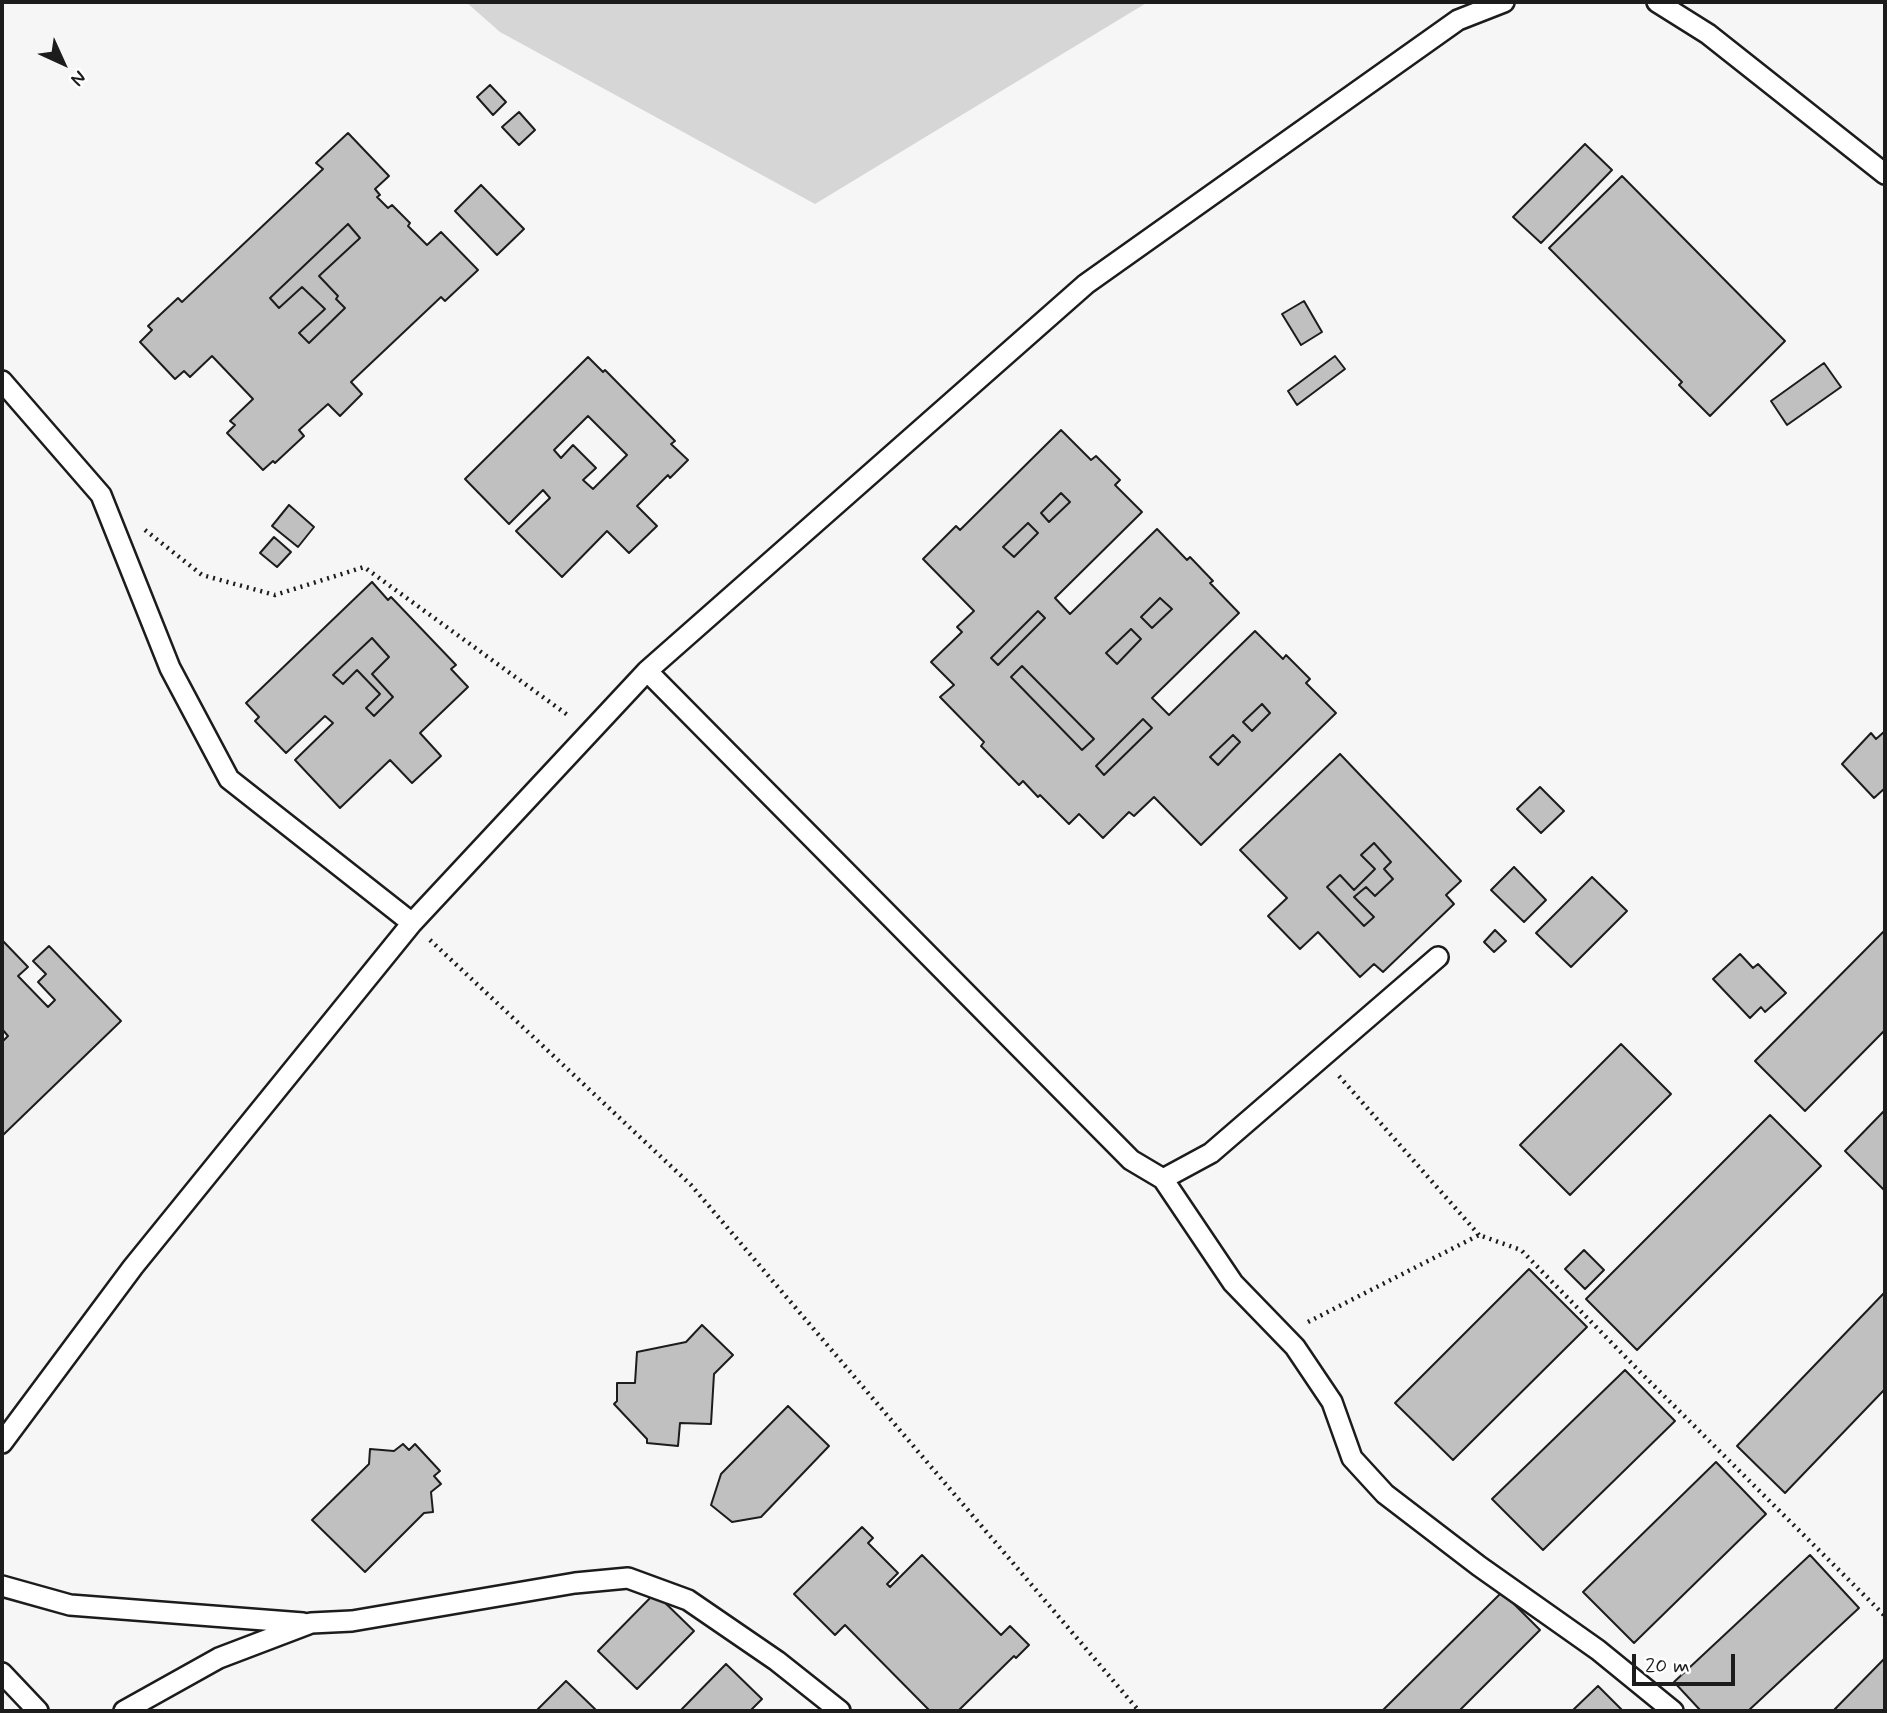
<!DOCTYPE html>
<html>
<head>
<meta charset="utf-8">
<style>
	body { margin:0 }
	#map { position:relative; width:1887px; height:1713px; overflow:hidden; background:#f6f6f6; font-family:Mynerve,sans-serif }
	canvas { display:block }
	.frame { position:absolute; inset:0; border:4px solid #1c1c1c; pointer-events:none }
	.north { position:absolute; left:28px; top:28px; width:70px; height:70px; -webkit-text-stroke:5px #fff; paint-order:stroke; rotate:135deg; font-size:19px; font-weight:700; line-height:28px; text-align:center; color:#1c1c1c }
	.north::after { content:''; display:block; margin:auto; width:24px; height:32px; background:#1c1c1c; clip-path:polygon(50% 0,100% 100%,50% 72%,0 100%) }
	.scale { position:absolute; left:1632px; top:1654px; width:103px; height:32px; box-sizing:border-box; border:4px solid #1c1c1c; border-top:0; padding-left:9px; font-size:21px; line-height:24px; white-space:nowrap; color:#1c1c1c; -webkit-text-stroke:5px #fff; paint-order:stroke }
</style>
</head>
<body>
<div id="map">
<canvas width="1887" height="1713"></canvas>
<div class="frame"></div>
<div class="north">N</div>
<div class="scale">20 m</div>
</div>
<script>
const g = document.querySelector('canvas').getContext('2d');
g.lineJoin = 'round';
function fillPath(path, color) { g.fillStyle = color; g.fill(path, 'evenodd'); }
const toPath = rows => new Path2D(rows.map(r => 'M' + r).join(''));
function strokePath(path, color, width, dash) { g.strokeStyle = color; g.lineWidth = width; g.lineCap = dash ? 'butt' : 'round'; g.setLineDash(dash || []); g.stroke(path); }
fillPath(toPath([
	[466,2,1148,2,815,204,500,32]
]), '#d6d6d6');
const building = toPath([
	[490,85,506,102,493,115,477,97,490,85],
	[519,112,535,130,519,145,502,127,519,112],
	[348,133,389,176,375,189,380,195,377,197,388,208,392,205,410,223,408,226,427,245,441,232,478,270,445,301,441,297,351,382,362,394,340,416,328,404,299,430,304,436,275,463,273,461,263,470,227,433,235,425,230,421,253,399,212,356,190,377,184,371,175,379,140,342,152,330,148,326,178,298,182,302,323,169,316,163,348,133],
	[348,224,360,238,319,276,338,296,336,299,345,308,309,343,299,333,325,309,302,287,279,308,270,298,348,224],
	[1585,144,1612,170,1541,243,1513,217,1585,144],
	[1622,176,1785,341,1710,416,1679,385,1682,382,1549,248,1622,176],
	[481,185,524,229,497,255,455,211,481,185],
	[348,224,360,238,319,276,338,296,336,299,345,308,309,343,299,333,325,309,302,287,279,308,270,298,348,224],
	[1304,301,1322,332,1301,345,1282,314,1304,301],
	[1335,356,1345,369,1297,405,1288,391,1335,356],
	[588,357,603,372,605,370,675,441,671,444,688,460,670,478,668,475,637,506,657,526,629,553,607,531,562,577,516,531,550,498,543,490,509,524,465,479,588,357],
	[588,416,627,455,593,489,583,480,596,468,573,445,561,458,554,450,588,416],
	[1824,363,1841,387,1787,425,1771,401,1824,363],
	[1061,430,1091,460,1096,456,1120,480,1115,485,1142,512,1055,598,1070,614,1157,529,1187,560,1190,557,1213,581,1210,583,1239,613,1152,698,1169,715,1255,631,1283,659,1286,655,1310,679,1306,683,1336,713,1201,845,1154,797,1134,816,1129,812,1103,838,1079,814,1069,824,1040,795,1038,797,1023,781,1019,785,981,746,984,742,940,697,954,685,931,662,962,632,957,627,974,611,923,559,956,526,960,530,1061,430],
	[1061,493,1070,502,1049,522,1041,513,1061,493],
	[1028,523,1038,533,1014,557,1003,547,1028,523],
	[1160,598,1172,609,1152,628,1141,617,1160,598],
	[1038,611,1045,618,998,665,991,658,1038,611],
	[1131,629,1141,639,1117,664,1106,653,1131,629],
	[1022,666,1094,739,1082,750,1011,677,1022,666],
	[1262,704,1270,713,1252,731,1243,722,1262,704],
	[1143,719,1152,728,1104,775,1096,766,1143,719],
	[1233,735,1240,742,1218,765,1210,757,1233,735],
	[1061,493,1070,502,1049,522,1041,513,1061,493],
	[289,505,314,527,298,547,272,526,289,505],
	[1028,523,1038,533,1014,557,1003,547,1028,523],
	[274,537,291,552,277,567,260,553,274,537],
	[372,582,388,600,391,597,456,665,451,669,468,687,420,733,441,756,412,783,390,760,340,808,295,760,333,723,325,716,286,753,255,721,259,717,246,703,372,582],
	[372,638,389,657,372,674,393,697,374,716,366,708,380,694,357,670,343,684,333,675,372,638],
	[1160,598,1172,609,1152,628,1141,617,1160,598],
	[1038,611,1045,618,998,665,991,658,1038,611],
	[1131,629,1141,639,1117,664,1106,653,1131,629],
	[372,638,389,657,372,674,393,697,374,716,366,708,380,694,357,670,343,684,333,675,372,638],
	[1022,666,1094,739,1082,750,1011,677,1022,666],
	[1262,704,1270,713,1252,731,1243,722,1262,704],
	[1143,719,1152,728,1104,775,1096,766,1143,719],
	[1884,732,1885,788,1874,798,1842,764,1871,733,1876,739,1884,732],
	[1233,735,1240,742,1218,765,1210,757,1233,735],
	[1340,754,1461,881,1446,895,1454,904,1383,972,1374,964,1360,977,1318,932,1300,949,1268,916,1287,898,1240,850,1340,754],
	[1374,843,1391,862,1384,869,1393,879,1375,896,1366,887,1354,897,1374,917,1364,926,1327,887,1340,875,1354,890,1375,869,1361,855,1374,843],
	[1540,787,1564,811,1541,833,1517,809,1540,787],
	[1374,843,1391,862,1384,869,1393,879,1375,896,1366,887,1354,897,1374,917,1364,926,1327,887,1340,875,1354,890,1375,869,1361,855,1374,843],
	[1514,867,1546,900,1524,922,1491,890,1514,867],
	[1592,877,1627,911,1571,967,1536,933,1592,877],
	[1495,930,1506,941,1494,952,1484,942,1495,930],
	[1885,930,1885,1030,1805,1111,1755,1061,1885,930],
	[2,940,28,967,18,976,48,1007,55,1000,38,982,46,974,33,961,49,946,121,1021,2,1136,2,1042,8,1036,2,1029,2,940],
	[1740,954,1753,968,1758,964,1786,993,1765,1012,1761,1007,1750,1018,1713,979,1740,954],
	[1621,1044,1671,1094,1570,1195,1520,1145,1621,1044],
	[1885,1110,1885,1191,1845,1151,1885,1110],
	[1770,1115,1821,1166,1637,1350,1586,1299,1770,1115],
	[1584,1250,1604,1270,1585,1289,1565,1269,1584,1250],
	[1529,1269,1587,1327,1453,1460,1395,1403,1529,1269],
	[1885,1292,1885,1389,1785,1493,1737,1446,1885,1292],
	[702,1325,733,1355,714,1374,711,1424,680,1423,678,1446,647,1443,647,1439,614,1404,617,1401,617,1383,635,1383,637,1352,686,1342,702,1325],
	[1625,1370,1675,1421,1543,1550,1492,1499,1625,1370],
	[788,1406,829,1446,761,1517,732,1522,711,1505,721,1474,788,1406],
	[403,1444,409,1450,415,1444,440,1471,434,1476,441,1484,431,1492,433,1512,424,1513,365,1572,312,1520,369,1464,370,1449,394,1451,403,1444],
	[1716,1462,1766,1514,1634,1643,1583,1592,1716,1462],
	[862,1527,873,1538,868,1543,898,1573,887,1584,890,1587,922,1555,1001,1635,1010,1626,1029,1645,1016,1658,1014,1656,958,1711,930,1711,845,1625,835,1635,794,1594,862,1527],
	[1810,1555,1859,1608,1748,1711,1701,1711,1674,1682,1810,1555],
	[1502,1592,1540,1630,1459,1711,1382,1711,1502,1592],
	[655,1593,694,1631,637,1689,598,1651,655,1593],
	[1885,1658,1885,1711,1833,1711,1885,1658],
	[726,1664,762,1699,750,1711,680,1711,726,1664],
	[566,1681,597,1711,536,1711,566,1681],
	[1598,1686,1623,1711,1572,1711,1598,1686]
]);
fillPath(building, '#c0c0c0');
strokePath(building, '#1c1c1c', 2);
const service = toPath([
	[1657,2,1708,34,1885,174],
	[2,381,101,495,170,668,229,779,412,923],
	[647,671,1131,1160,1163,1179,1211,1153,1438,957],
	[1163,1179,1233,1283,1295,1347,1332,1402,1352,1458,1385,1494,1479,1566,1598,1650,1673,1711],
	[2,1443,133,1267,412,923,647,671,1086,284,1458,20,1504,2],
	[2,1586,70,1605,303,1623],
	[2,1673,38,1711],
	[124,1711,219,1658,311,1623,352,1621,575,1583,628,1578,688,1600,777,1661,840,1711]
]);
strokePath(service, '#1c1c1c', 24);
strokePath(toPath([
	[145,530,202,575,275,595,364,567,569,716],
	[430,940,691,1185,1139,1711],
	[1339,1076,1479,1235],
	[1308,1322,1479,1235,1521,1250,1644,1376,1885,1616]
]), '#1c1c1c', 4.5, [2, 5]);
strokePath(service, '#fff', 19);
</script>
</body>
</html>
